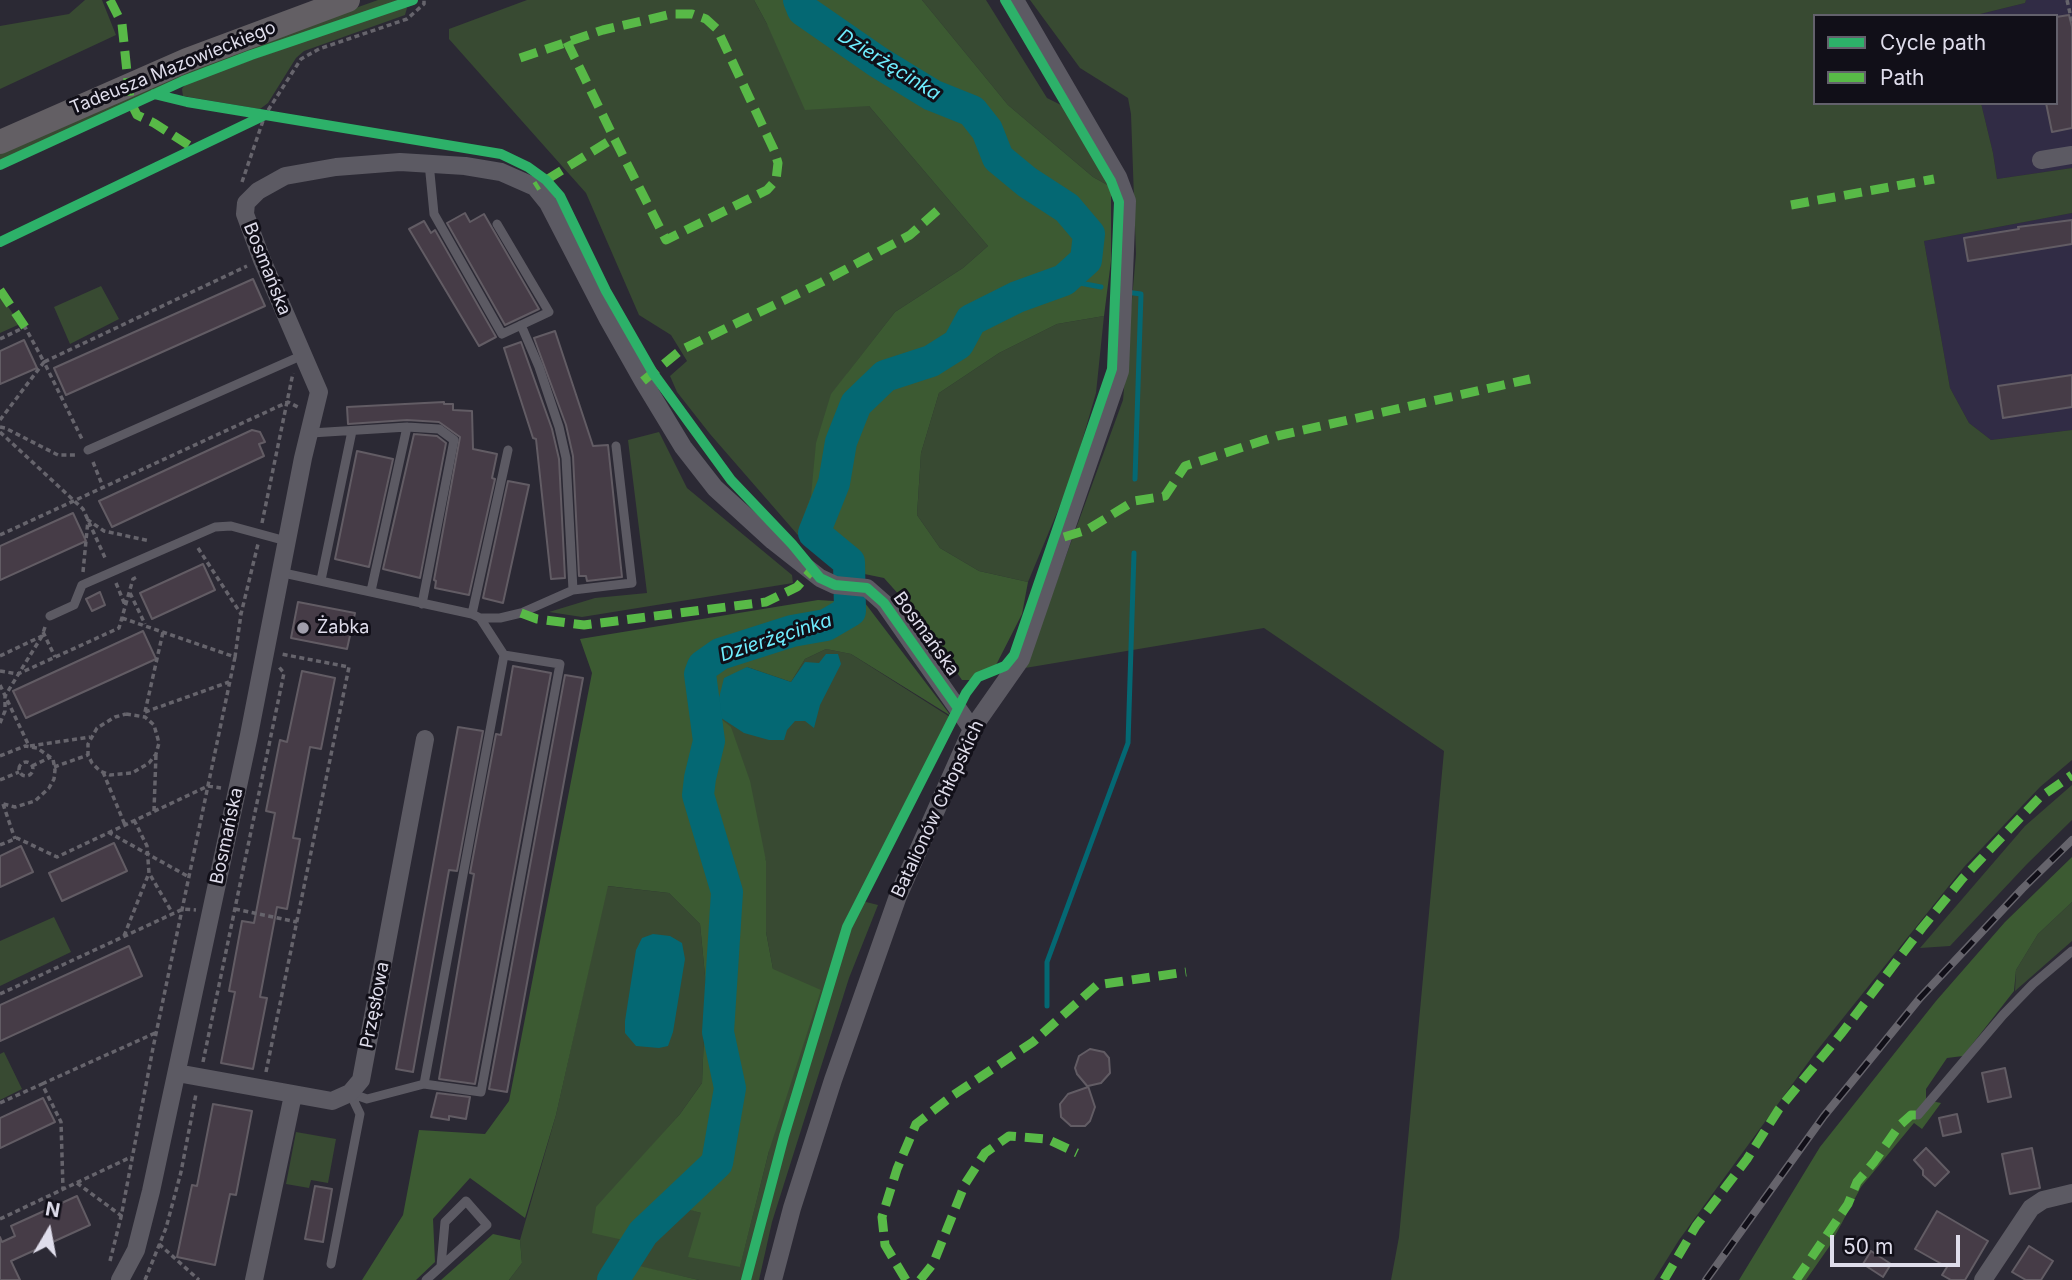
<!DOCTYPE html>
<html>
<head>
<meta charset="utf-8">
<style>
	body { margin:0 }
	#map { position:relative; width:2072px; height:1280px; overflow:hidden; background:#2b2934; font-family:Inter,sans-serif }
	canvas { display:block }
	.legend { position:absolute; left:1813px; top:14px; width:245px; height:91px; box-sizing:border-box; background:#110f18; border:2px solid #63616c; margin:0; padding:9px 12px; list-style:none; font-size:21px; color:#dfddeb }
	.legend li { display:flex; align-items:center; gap:14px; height:35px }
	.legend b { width:35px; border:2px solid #63616c }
	.north { position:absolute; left:14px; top:1196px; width:70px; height:70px; -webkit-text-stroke:5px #110f18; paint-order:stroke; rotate:10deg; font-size:19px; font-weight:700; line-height:28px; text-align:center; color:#dfddeb }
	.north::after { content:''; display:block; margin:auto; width:24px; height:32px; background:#dfddeb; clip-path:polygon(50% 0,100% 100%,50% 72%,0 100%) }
	.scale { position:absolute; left:1830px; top:1235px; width:130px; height:32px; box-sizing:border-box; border:4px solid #dfddeb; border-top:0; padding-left:9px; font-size:21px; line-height:24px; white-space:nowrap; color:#dfddeb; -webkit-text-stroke:5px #110f18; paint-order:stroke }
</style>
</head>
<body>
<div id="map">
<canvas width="2072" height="1280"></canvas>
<ul class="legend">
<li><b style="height:9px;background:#2db169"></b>Cycle path</li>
<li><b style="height:9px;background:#58b947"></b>Path</li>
</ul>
<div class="north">N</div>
<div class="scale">50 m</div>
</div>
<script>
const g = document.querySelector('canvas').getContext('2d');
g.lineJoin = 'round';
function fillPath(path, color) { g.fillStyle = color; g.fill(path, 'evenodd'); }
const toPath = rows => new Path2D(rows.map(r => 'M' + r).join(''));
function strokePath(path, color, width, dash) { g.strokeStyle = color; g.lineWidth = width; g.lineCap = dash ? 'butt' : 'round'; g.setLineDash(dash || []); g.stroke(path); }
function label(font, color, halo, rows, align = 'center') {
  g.font = font + ' Inter,sans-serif'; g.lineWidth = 6; g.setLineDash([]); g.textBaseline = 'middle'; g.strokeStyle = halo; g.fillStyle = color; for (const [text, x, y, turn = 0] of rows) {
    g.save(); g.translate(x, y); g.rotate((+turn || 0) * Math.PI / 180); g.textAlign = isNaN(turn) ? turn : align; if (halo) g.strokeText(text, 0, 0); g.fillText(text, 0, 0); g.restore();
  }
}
fillPath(toPath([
	[2026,0,2072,0,2072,168,1997,179,1993,153,1981,103,2056,103,2056,16,1972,16,2025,3],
	[2072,213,2072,430,1991,440,1969,423,1950,388,1924,241]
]), '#312c45');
fillPath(toPath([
	[85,0,102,0,116,35,0,89,0,26,69,14],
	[378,0,401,0,250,52,182,79,0,161,0,153,201,63],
	[527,0,754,0,767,24,869,106,988,246,963,268,895,312,847,374,859,383,797,534,710,434,677,392,670,376,687,361,671,335,639,315,586,193,449,39,449,29],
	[922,0,986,0,1047,98,1065,107,1111,187,1093,177,1008,105],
	[1030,0,2026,0,2025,3,1972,16,1815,16,1815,103,1981,103,1993,153,1997,179,2072,168,2072,213,1924,241,1950,388,1969,423,1991,440,2072,430,2072,760,2040,787,1964,867,1815,1053,1679,1240,1654,1280,1391,1280,1399,1237,1444,751,1264,628,1025,668,1123,400,1136,254,1131,114,1128,98,1080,68],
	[403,5,407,8,405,15,304,51,296,58,268,103,260,109,183,96,182,89,185,84],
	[101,286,119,319,70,344,54,307],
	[0,295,20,324,0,333],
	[1104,316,1096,393,1071,479,1028,582,979,571,940,548,917,515,921,453,939,393,999,353,1057,324],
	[659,432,687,488,792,575,793,583,582,617,549,612,595,598,647,593,628,440],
	[826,649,851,654,950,717,844,926,782,1135,743,1280,699,1280,610,1260,598,1280,509,1280,522,1263,520,1240,556,1115,607,886,669,893,700,924,706,986,702,1083,680,1114,643,1156,650,1246,683,1207,701,1213,740,1266,769,1151,773,969,766,932,766,861,715,714,747,667,791,682,805,659],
	[2072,785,2072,820,2027,864,1950,946,1920,948,2025,826],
	[862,901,878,905,849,978,772,1222,759,1280,749,1280,787,1137,830,992,849,927],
	[2072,902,2072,941,2015,991,2016,970,2038,934],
	[54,917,71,952,0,986,0,941],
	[4,1052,22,1089,0,1100,0,1054],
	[296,1132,336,1139,328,1183,311,1180,309,1188,286,1184]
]), '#384a32');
fillPath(toPath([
	[754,0,922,0,1008,105,1093,177,1111,187,1111,261,1104,316,1057,324,999,353,939,393,921,453,917,515,940,548,979,571,1028,582,1022,614,995,667,984,671,971,680,962,680,918,616,884,578,840,569,797,534,811,496,816,443,831,394,895,312,963,268,988,246,869,106,805,110,767,24],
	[818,600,865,603,951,716,851,654,826,649,805,659,791,682,747,667,715,714,731,727,750,781,766,861,766,932,773,969,821,990,769,1151,740,1267,688,1257,701,1213,683,1208,650,1246,592,1233,596,1207,680,1114,702,1083,706,986,700,924,669,893,608,886,556,1115,525,1218,470,1178,433,1219,435,1262,416,1280,362,1280,403,1215,419,1130,485,1134,509,1101,592,673,580,639],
	[2072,857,2072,902,2038,934,2016,970,2014,991,1963,1056,1947,1058,1926,1089,1926,1100,1941,1103,1922,1129,1914,1123,1861,1187,1829,1247,1806,1280,1739,1280,1820,1147,1936,1001,2005,922],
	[493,1234,520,1240,522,1263,509,1280,441,1280],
	[610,1259,699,1280,598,1280]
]), '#3c5a32');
fillPath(toPath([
	[826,654,838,654,841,664,820,705,814,728,805,721,795,721,787,730,784,740,769,740,744,733,715,714,724,678,747,667,791,682,805,662,819,663],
	[653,934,670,936,682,943,685,959,673,1032,668,1046,659,1048,636,1046,625,1033,625,1021,636,950,642,938]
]), '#046873');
strokePath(toPath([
	[1064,280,1101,287],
	[1126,292,1141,294,1135,479],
	[1047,1006,1047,962,1128,743,1134,553]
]), '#046873', 5);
strokePath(toPath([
	[613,1280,643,1233,717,1163,730,1088,718,1032,727,892,698,795,700,778,709,741,700,674,703,666,720,654,792,631,826,625,850,611,849,562,814,533,834,483,841,442,856,404,885,376,931,361,958,344,971,320,1017,297,1064,280,1086,260,1089,234,1067,208,1027,182,998,158,987,130,972,111,932,95,878,62,803,10,799,0]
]), '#046873', 32);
const building = toPath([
	[2069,15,2072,27,2072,128,2052,132,2046,103,2056,103,2056,17,2069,15],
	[465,213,470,222,484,214,539,309,505,325,447,223,465,213],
	[2072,220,2072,244,1968,261,1964,238,2019,229,2018,227,2072,220],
	[424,221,431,233,435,230,496,337,479,346,409,229,424,221],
	[253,279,265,306,66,395,54,368,253,279],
	[555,331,593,446,608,445,622,577,587,581,586,576,579,576,573,456,566,425,534,338,555,331],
	[24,340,37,368,0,384,0,351,24,340],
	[521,342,552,429,559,459,565,578,551,579,536,439,533,438,504,348,521,342],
	[2072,375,2072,407,2003,418,1998,386,2072,375],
	[444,402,444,404,453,404,453,410,472,411,473,449,497,454,492,478,495,479,469,595,435,588,436,581,434,580,460,437,439,422,407,420,348,424,347,407,444,402],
	[252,430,260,432,265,442,259,444,264,456,112,527,99,501,252,430],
	[414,434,437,436,446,443,420,578,383,569,414,434],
	[357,451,393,459,369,567,335,559,357,451],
	[508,481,529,485,503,603,483,598,508,481],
	[73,513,86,541,0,580,0,546,73,513],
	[203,564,215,590,152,619,140,593,203,564],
	[100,592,105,605,92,611,86,599,100,592],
	[298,602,355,613,347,649,291,638,298,602],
	[143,631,156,659,26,718,13,691,143,631],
	[513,666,551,673,475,1084,439,1079,474,874,470,873,496,734,501,735,513,666],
	[302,671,335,678,321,749,310,747,293,838,300,839,287,909,277,907,260,997,267,998,253,1069,221,1063,235,992,229,991,242,921,254,923,275,813,266,811,280,740,287,742,302,671],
	[565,675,583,678,507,1092,489,1089,565,675],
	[458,727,483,731,457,871,449,870,413,1072,396,1069,458,727],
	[114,843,127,871,62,901,49,873,114,843],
	[21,846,33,872,0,887,0,856,21,846],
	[129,946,142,976,0,1041,0,1005,129,946],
	[1090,1049,1104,1052,1109,1058,1110,1073,1101,1083,1088,1086,1095,1107,1090,1121,1085,1126,1071,1126,1061,1117,1060,1104,1068,1094,1088,1087,1077,1074,1075,1068,1079,1056,1090,1049],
	[2005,1068,2011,1097,1988,1102,1982,1073,2005,1068],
	[437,1093,470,1097,466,1119,449,1116,449,1120,431,1117,437,1093],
	[43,1098,55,1122,0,1148,0,1118,43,1098],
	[213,1104,252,1111,236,1195,230,1194,215,1265,177,1257,192,1185,197,1186,213,1104],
	[1957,1114,1961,1132,1943,1136,1939,1118,1957,1114],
	[1926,1148,1949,1172,1935,1186,1923,1175,1923,1170,1914,1160,1926,1148],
	[2032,1148,2040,1188,2010,1194,2002,1154,2032,1148],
	[315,1186,332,1189,323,1242,305,1239,315,1186],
	[77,1196,90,1225,11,1261,20,1280,0,1280,0,1237,2,1242,15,1236,11,1226,77,1196],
	[1937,1211,1988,1241,1965,1280,1951,1280,1942,1275,1947,1267,1915,1249,1937,1211],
	[2029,1246,2053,1261,2041,1280,2026,1280,2012,1272,2029,1246],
	[1871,1251,1891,1264,1883,1277,1863,1264,1871,1251]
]);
fillPath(building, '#463c47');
strokePath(building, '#625c64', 2);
strokePath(toPath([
	[2067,0,2072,22],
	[242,182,265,115,301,59,319,49,407,19,424,4,424,0],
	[0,339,25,327,44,362,247,266],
	[0,420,44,362,82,439],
	[0,427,5,428,58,455,76,455],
	[0,432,83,509,106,560],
	[93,462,103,487],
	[262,523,293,373],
	[0,535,288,402,300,408],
	[198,548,241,614],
	[83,572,88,520,104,531,150,541],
	[116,583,125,605],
	[130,593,145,624],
	[122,618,235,657,241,614,258,544],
	[43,632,55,657],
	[0,656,42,636,45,627],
	[0,671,18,674,119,628,133,579,139,576],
	[0,685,29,746],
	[145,712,229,682],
	[145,712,163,632],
	[126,714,145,717,154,725,159,743,156,754,149,763,132,773,110,775,100,771,92,763,88,755,88,744,97,728,115,717,126,714],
	[0,723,5,711,5,696,42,636],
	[30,746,90,737],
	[0,756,25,746,37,748,53,759,55,770,54,779,49,788,35,801,15,807,0,803],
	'19 769a7 7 0 1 1 14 0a7 7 0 1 1-14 0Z',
	[32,766,51,757],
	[54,767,88,755],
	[103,772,125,825],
	[0,780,19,772],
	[3,804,15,839],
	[154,811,156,754],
	[134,820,147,846,149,873,173,914],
	[108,832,189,877],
	[0,845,17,838,57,857,208,786,221,788],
	[235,909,297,922],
	[124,936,149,873],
	[0,994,183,909,196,910],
	[203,1062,284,673,279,667],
	[266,1072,349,667,281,654],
	[42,1084,155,1033],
	[0,1103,42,1084,61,1122,63,1189],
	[77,1183,123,1217],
	[0,1219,131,1157],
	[159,1244,199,1280],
	[110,1261,121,1217,153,1048,235,657],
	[145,1280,166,1228,181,1172,196,1094]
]), '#66646c', 3.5, [5, 3.5]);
strokePath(toPath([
	[429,163,434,214,502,334,549,312,497,224],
	[521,325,539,367,559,427,566,458,573,590],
	[311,433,407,427,439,429,454,440,422,604],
	[88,450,303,355],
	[279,572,472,614,480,618,500,618,521,613,573,590,632,583,616,446],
	[321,580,352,431],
	[371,591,407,427],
	[472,614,508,450],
	[50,616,74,605,82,585,215,527,231,526,286,541],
	[480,618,504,655,424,1084,481,1092,560,664,504,655],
	[350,1093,367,1099,424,1084],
	[1918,1115,2003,1015,2033,984,2072,951],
	[331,1264,360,1114,350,1093],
	[426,1280,487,1225,466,1201,445,1222,441,1266]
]), '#5c5a63', 9);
strokePath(toPath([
	[2041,160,2072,155],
	[177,1073,332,1101,350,1093,361,1080,425,739],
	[120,1280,136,1250,151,1191,249,735,303,458,319,392,262,260,245,214,246,203,258,191,285,176,336,167,400,162,465,166,501,172,535,187,548,203,608,319,643,381,683,447,715,488,773,541,820,578,835,585,867,588,884,603,972,729],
	[254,1280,293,1095],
	[773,1280,792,1208,833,1080,898,896,972,729,1021,659,1120,371,1127,201,1118,177,1015,0],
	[1983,1280,2031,1208,2043,1200,2072,1193]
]), '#5c5a63', 18);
strokePath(toPath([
	[0,142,187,60,348,0]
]), '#635f64', 24);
const rail = toPath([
	[1706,1280,1824,1116,1920,998,2022,889,2072,840]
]);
strokePath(rail, '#66646c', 8);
strokePath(rail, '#110f18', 5, [16]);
strokePath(toPath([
	[110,0,122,24,130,101,137,115,154,123,193,148],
	[567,42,614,138],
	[520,58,603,30,672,14,692,14,706,19,717,29,774,150,778,163,776,180,767,190,666,240,614,138,535,187],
	[1791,205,1934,179],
	[0,290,25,327],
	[643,381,681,350,822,282,910,235,939,209],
	[1064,537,1087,530,1134,501,1165,496,1185,466,1277,436,1530,379],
	[521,613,537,619,584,625,766,602,797,587,811,571],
	[906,1280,885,1245,882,1217,897,1169,916,1124,952,1096,1033,1042,1097,985,1186,972],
	[920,1280,933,1264,965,1184,985,1153,1009,1136,1047,1139,1077,1153],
	[1664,1280,1696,1226,1747,1159,1779,1109,1841,1034,1922,928,1963,878,2039,798,2072,775],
	[1796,1280,1848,1204,1857,1182,1874,1162,1899,1126,1911,1115,1918,1115]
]), '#58b947', 9, [18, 9]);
strokePath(toPath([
	[154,94,187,102,501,154,528,167,546,180,560,196,606,291,653,373,731,480,792,544,820,578,835,585,867,588,884,603,958,708],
	[0,165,183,81,251,55,413,0],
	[0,242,265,115],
	[746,1280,784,1136,847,927,966,693,978,677,1005,666,1014,655,1112,369,1119,202,1111,181,1005,0]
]), '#2db169', 10);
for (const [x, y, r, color] of [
	[303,628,7,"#a09eab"]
]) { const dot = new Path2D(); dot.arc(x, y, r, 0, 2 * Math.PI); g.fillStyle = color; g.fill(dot); strokePath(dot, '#110f18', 2.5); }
label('18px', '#dfddeb', '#110f18', [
	["Tadeusza Mazowieckiego",173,68,-22],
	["Bosmańska",267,269,68],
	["Bosmańska",926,634,54],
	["Batalionów Chłopskich",938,809,-65],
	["Bosmańska",227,836,-78],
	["Przęsłowa",375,1005,-79]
]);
label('18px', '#dfddeb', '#110f18', [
	["Żabka",317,628]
], 'left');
label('italic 19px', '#6feeff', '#110f18', [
	["Dzierżęcinka",889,65,32],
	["Dzierżęcinka",776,638,-18]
]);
</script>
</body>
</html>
